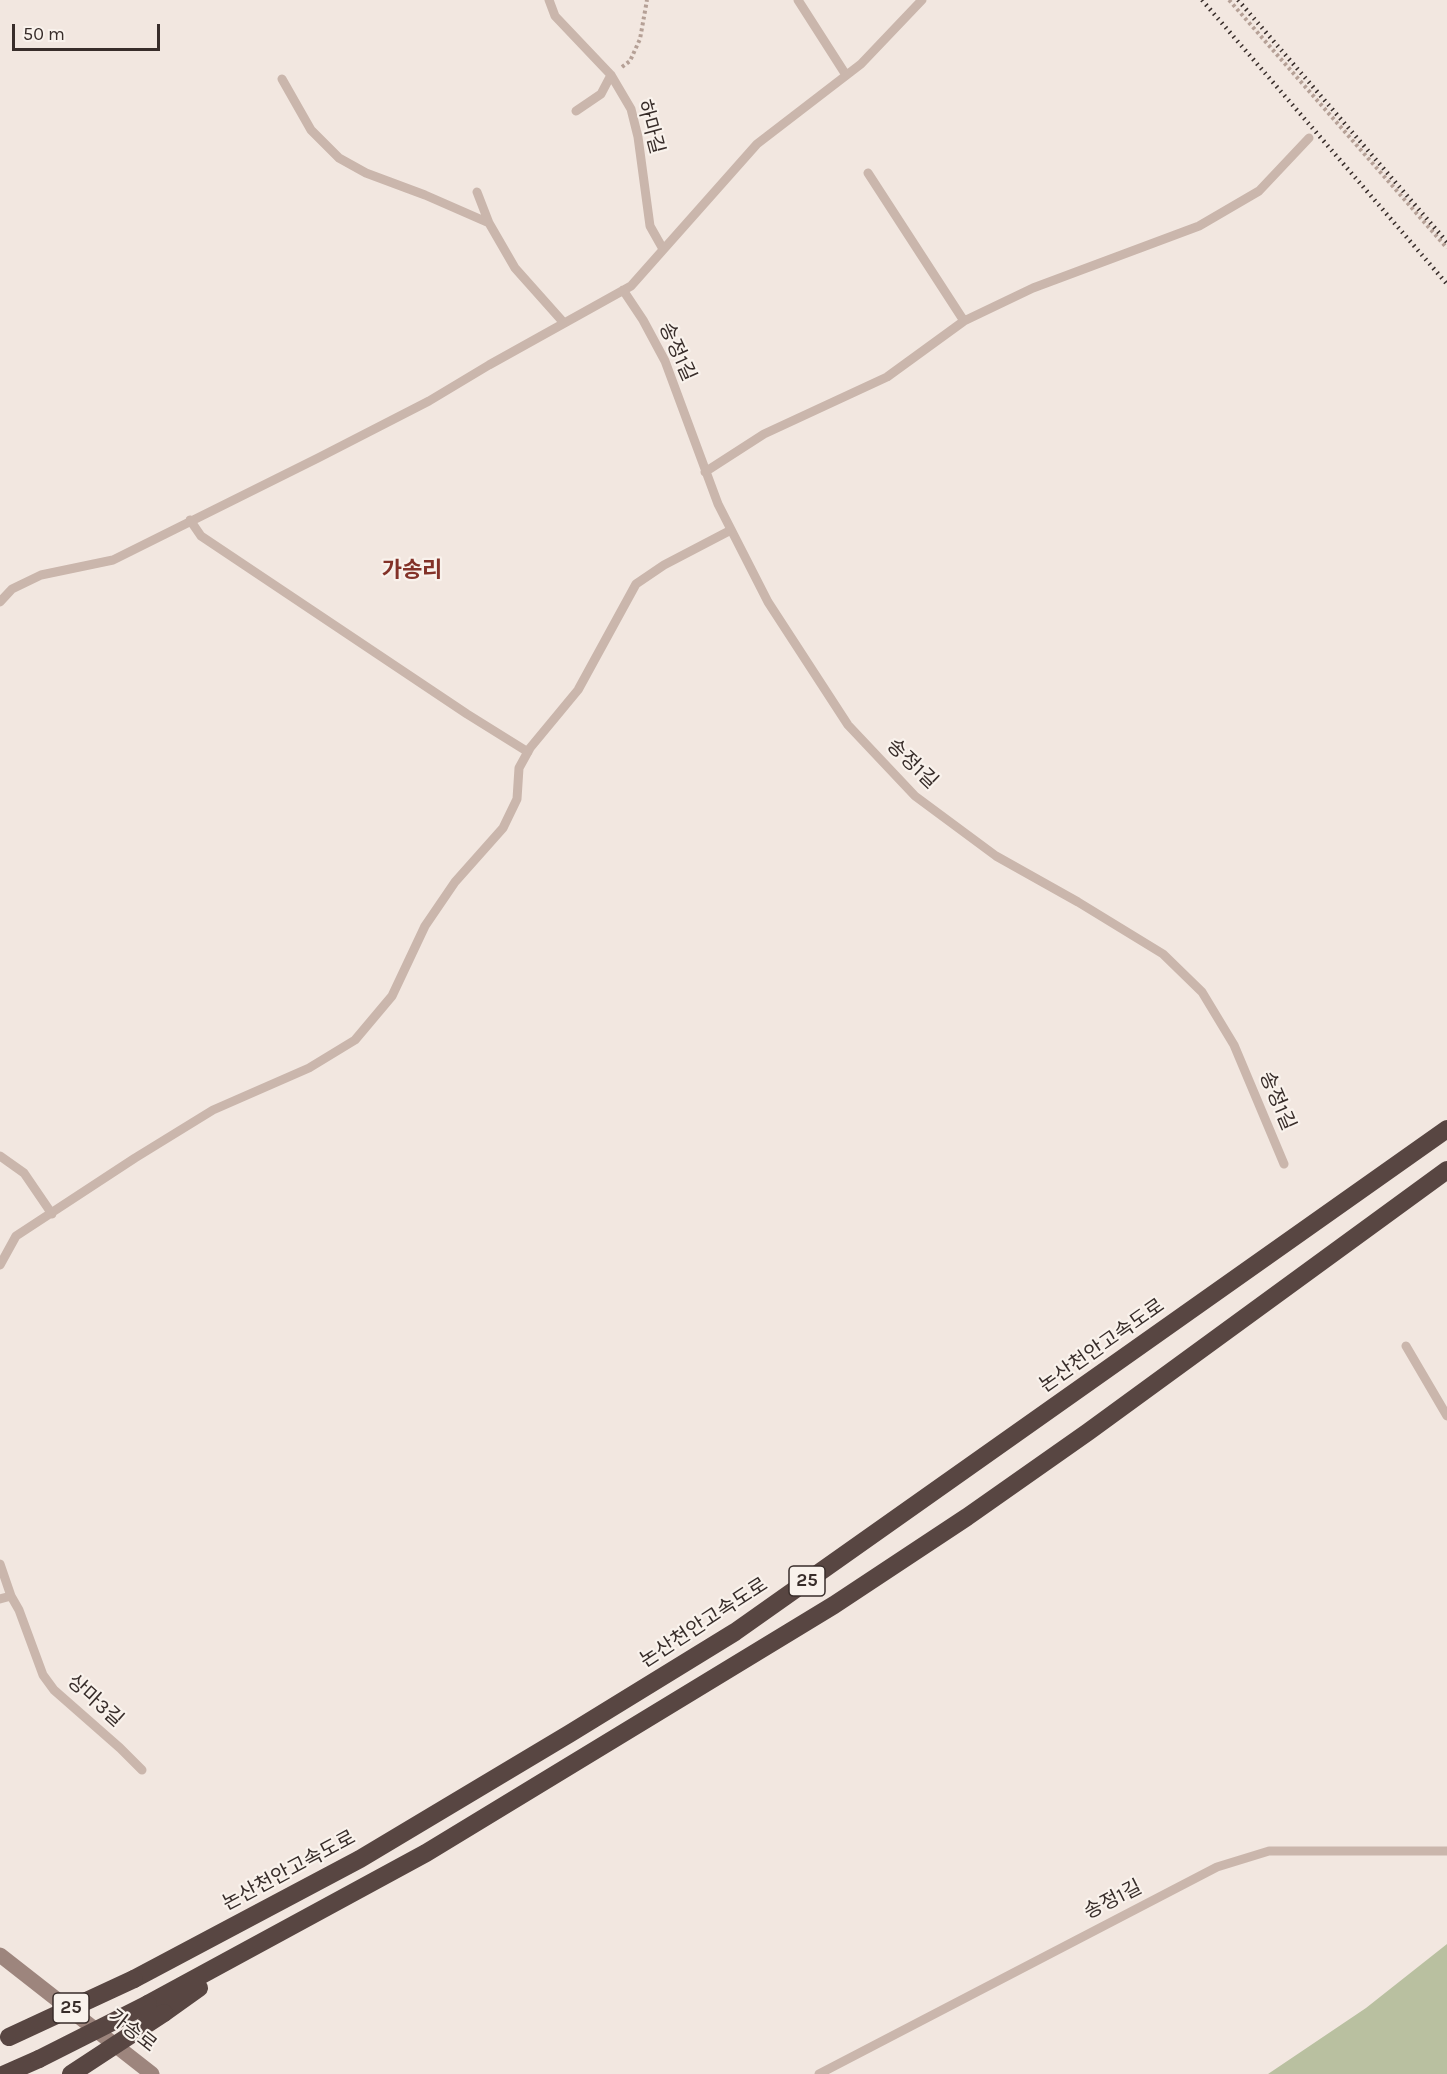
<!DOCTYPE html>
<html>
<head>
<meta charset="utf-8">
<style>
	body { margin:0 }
	#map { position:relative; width:1447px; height:2074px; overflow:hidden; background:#f2e7e0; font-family:Karla,sans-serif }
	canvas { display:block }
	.scale { position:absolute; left:12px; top:24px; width:148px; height:27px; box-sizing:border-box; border:3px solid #382d2a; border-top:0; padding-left:8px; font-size:18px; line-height:21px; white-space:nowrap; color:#382d2a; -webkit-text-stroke:4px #f9f2ec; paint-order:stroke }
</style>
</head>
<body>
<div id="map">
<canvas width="1447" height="2074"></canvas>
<div class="scale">50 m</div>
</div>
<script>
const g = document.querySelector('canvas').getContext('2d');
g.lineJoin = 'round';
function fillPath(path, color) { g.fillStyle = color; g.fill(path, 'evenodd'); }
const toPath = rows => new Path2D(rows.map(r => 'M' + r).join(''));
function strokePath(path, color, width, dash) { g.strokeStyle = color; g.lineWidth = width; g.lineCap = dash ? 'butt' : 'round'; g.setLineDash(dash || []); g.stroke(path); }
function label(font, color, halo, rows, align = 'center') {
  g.font = font + ' Karla,"Noto Sans KR",sans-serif'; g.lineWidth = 4.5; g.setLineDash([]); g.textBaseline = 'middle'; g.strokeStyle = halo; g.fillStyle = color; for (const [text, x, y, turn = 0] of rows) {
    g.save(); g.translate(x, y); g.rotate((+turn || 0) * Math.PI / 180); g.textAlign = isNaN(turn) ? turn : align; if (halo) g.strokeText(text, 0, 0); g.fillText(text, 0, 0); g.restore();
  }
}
fillPath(toPath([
	[1447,1944,1447,2074,1268,2074,1366,2008]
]), '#b9c0a0');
strokePath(toPath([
	[1229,0,1447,248],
	[622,67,630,61,640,39,647,0]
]), '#b5a096', 4, [3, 3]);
strokePath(toPath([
	[549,0,555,16,611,75,631,109,638,137,650,226,663,249],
	[798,0,846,75],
	[282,79,311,130,339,158,366,173,425,195,489,223],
	[576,111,601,94,611,75],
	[868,173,964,321],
	[477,192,489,223,515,268,564,323],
	[623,290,643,320,665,361,718,504,768,602,848,725,915,796,996,856,1078,902,1163,954,1202,992,1234,1045,1284,1164],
	[705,472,764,434,887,377,964,321,1033,288,1199,226,1259,191,1309,138],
	[190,520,201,536,467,714,528,752],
	[0,602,12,589,41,575,113,560,318,458,429,401,489,365,631,286,757,144,861,64,922,0],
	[0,1156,24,1173,52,1214],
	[0,1265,16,1236,135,1158,213,1110,309,1068,355,1040,392,996,425,926,455,882,503,828,517,799,519,768,530,748,578,690,636,584,664,565,731,530],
	[1406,1346,1447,1416],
	[0,1564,11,1596],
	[0,1599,11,1596,19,1610,43,1675,54,1690,120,1748,142,1770],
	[819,2074,1217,1867,1269,1851,1447,1851]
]), '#cab6ac', 9);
strokePath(toPath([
	[0,1955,152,2074]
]), '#9d857d', 15);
strokePath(toPath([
	[134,1979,360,1859,569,1734,735,1632,1447,1129],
	[148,2004,426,1853,834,1605,967,1517,1088,1432,1447,1170],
	[164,2013,199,1988],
	[5,2074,39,2059]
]), '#584642', 18);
strokePath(toPath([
	[1202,0,1447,284],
	[1238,0,1447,242]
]), '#382d2a', 4.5, [1.5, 4.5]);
strokePath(toPath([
	[9,2037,134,1979],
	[39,2059,148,2004],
	[71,2074,164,2013]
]), '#584642', 18);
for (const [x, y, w] of [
	[807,1581,36],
	[71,2008,36]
]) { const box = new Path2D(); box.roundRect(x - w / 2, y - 15, w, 30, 4.5); g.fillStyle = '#f9f2ec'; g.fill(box); strokePath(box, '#382d2a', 1.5); }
label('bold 18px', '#382d2a', null, [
	["25",807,1581],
	["25",71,2008]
]);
label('20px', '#382d2a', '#f9f2ec', [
	["하마길",650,127,75],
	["송정1길",677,352,66],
	["송정1길",912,764,44],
	["송정1길",1277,1101,67],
	["논산천안고속도로",1102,1346,-35],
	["논산천안고속도로",704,1623,-33],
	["상마3길",95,1701,42],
	["논산천안고속도로",289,1871,-28],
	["송정1길",1113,1900,-27],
	["가송로",132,2031,38]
]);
label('bold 22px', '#833228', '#f9f2ec', [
	["가송리",412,571]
]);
</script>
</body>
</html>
